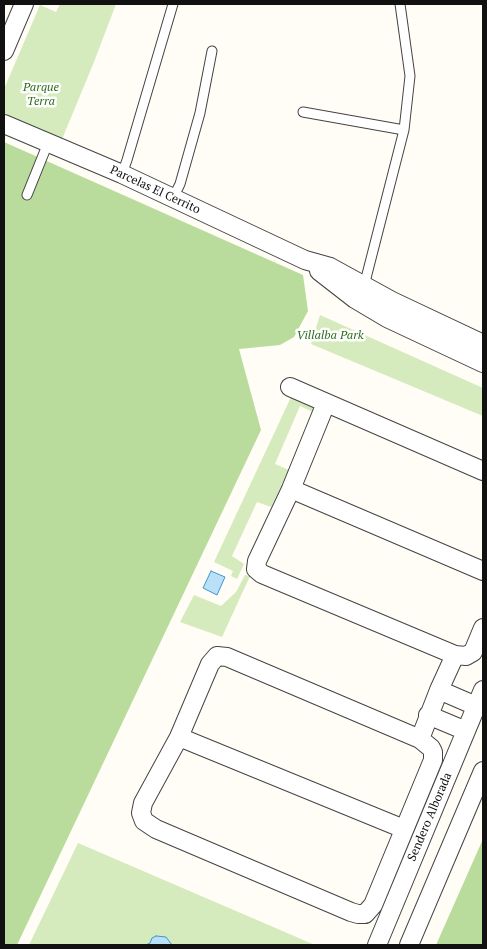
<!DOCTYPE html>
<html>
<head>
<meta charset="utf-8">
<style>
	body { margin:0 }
	#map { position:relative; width:487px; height:949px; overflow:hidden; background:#fffdf5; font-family:"PT Serif",serif }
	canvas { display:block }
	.frame { position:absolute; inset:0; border:5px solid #111; pointer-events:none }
</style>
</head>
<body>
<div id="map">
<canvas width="487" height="949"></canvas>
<div class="frame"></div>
</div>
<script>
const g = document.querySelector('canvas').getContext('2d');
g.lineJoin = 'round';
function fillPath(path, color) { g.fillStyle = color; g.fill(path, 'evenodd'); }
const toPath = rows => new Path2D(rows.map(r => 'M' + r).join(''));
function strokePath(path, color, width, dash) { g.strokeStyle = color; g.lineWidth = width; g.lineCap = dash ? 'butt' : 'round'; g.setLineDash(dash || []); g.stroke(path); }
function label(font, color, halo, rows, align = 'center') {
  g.font = font + ' "PT Serif",serif'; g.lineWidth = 5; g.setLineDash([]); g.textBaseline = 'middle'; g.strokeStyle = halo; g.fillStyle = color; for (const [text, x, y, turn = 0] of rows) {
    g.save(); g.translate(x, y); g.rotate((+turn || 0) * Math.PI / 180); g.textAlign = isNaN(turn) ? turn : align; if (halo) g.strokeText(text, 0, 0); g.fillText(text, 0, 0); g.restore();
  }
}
fillPath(toPath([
	[60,4,116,4,94,62,60,144,4,122,4,89,40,5,56,12],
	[320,315,483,388,483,416,311,344],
	[292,395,317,405,315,413,300,406,275,464,289,470,271,507,257,502,232,556,244,564,237,579,231,576,233,571,214,562],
	[245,575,250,576,222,637,180,622,194,595,221,606,236,592],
	[78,843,315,945,29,945]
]), '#d5ebbd');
fillPath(toPath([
	[4,142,303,275,308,311,294,337,280,345,239,349,261,430,17,945,4,945],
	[483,839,483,945,436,945]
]), '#b9dc9c');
const water = toPath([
	[211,571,225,577,217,595,203,588,211,571],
	[156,936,166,937,172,945,146,945,150,943,152,938,156,936]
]);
fillPath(water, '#b9e0f7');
strokePath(water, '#3f96cf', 1);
const service = toPath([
	[303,112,404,130],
	[122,174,127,160,173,4],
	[27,195,48,143],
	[173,198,180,184,200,113,212,51],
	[364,286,404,130,410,76,400,4]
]);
const minor = toPath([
	[4,51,24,4],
	[4,124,122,174,305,260,330,267,392,301,483,344],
	[319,271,355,299,387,318,483,363],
	[290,387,483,471],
	[326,403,291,489,257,561,256,569,262,574,455,655,466,656,473,652,483,628],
	[291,489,483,571],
	[217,656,227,657,420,739,431,748,433,752,433,760,373,905,365,914,358,914,351,912,156,829,144,821,141,813,143,803,179,737,210,664,217,656],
	[439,690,476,706],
	[428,715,466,731],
	[179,737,404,829],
	[420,739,439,690,455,655],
	[377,945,483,690],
	[409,945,483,771]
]);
strokePath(service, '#444', 11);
strokePath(minor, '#444', 20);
strokePath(service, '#fff', 9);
strokePath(minor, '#fff', 18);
label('italic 12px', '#2f6b1f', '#fff', [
	["Parque",41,88],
	["Terra",41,102],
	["Villalba Park",330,336]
]);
label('12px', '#111', '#fff', [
	["Parcelas El Cerrito",155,190,25],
	["Sendero Alborada",430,817,-67]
]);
</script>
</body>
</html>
